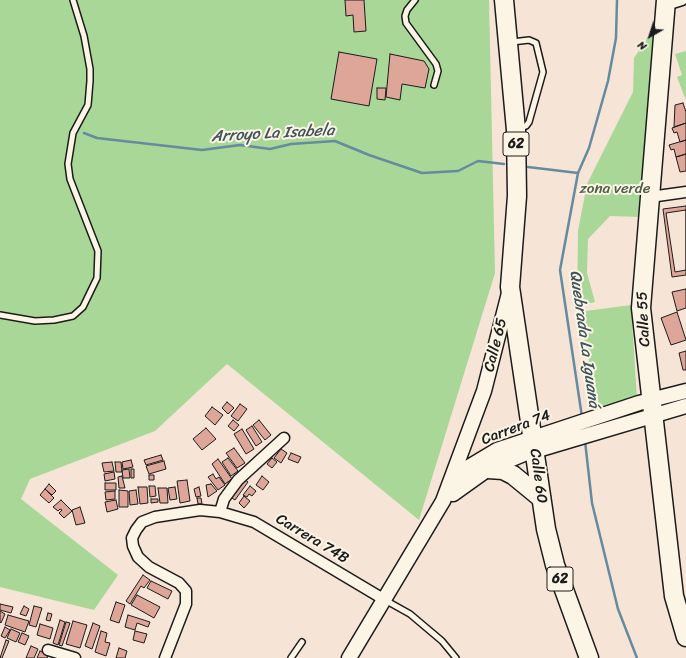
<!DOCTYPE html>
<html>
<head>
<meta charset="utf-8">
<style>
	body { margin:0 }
	#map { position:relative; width:686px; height:658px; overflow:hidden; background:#f6e5d6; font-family:Sriracha,sans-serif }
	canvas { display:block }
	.north { position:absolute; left:630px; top:16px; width:40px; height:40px; -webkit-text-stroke:3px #fcf5e5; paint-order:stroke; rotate:219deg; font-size:11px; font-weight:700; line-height:16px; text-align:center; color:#1c1c1c }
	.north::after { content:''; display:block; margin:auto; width:14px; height:18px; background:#1c1c1c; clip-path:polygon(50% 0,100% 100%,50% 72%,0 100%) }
</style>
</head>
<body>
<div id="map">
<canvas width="686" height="658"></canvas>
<div class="north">N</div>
</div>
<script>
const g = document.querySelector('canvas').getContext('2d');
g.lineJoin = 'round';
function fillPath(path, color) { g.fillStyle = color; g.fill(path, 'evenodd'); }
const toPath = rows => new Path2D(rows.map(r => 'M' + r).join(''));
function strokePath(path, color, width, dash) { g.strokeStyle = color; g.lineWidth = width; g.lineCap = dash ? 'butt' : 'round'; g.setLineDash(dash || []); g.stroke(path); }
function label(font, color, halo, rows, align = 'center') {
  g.font = font + ' Sriracha,sans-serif'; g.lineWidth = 4; g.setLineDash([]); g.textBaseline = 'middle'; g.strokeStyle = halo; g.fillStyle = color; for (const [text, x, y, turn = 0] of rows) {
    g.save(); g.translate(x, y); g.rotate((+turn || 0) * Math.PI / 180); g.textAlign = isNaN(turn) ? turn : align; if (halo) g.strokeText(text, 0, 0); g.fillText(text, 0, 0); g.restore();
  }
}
fillPath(toPath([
	[0,0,489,0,495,273,419,520,227,364,155,431,30,479,21,499,118,575,94,610,0,587],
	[656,25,640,217,610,216,588,239,587,273,595,302,577,306,578,231,587,184,633,92,634,58],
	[686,51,686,97,685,98,677,77,682,75,675,54],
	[631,305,637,399,600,409,578,312]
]), '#a9d797');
strokePath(toPath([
	[84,133,97,138,202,150,240,145,270,149,291,144,335,141,369,155,422,173,458,171,478,161,504,164],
	[528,167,578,173],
	[582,417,560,270,578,173,589,148,608,81,616,38,617,0],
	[585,441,592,503,618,609,637,658]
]), '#648b9f', 2.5);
const building = toPath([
	[345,0,364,0,366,31,354,32,353,15,346,16,345,0],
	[339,52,377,59,369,106,331,99,339,52],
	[390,54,424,61,429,69,425,88,402,84,400,100,386,97,390,54],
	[377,88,386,88,385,100,377,99,377,88],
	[683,103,686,112,686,123,674,127,675,105,683,103],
	[686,123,686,140,680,142,677,132,674,133,672,128,686,123],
	[686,140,686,154,676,157,674,149,671,150,669,145,686,140],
	[686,154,686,171,680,172,676,157,686,154],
	[686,206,686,275,672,277,663,209,686,206],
	[686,210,686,270,675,272,666,213,686,210],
	[686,289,686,308,677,311,672,292,686,289],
	[677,312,686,340,671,345,661,318,677,312],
	[686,351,686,370,683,370,679,353,686,351],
	[227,402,234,408,228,414,222,408,227,402],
	[240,404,247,409,238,421,231,416,240,404],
	[212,407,223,415,215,425,205,416,212,407],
	[233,420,239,425,234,431,228,426,233,420],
	[259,420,271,435,265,440,253,425,259,420],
	[252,426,262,442,256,446,246,430,252,426],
	[206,428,216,439,202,450,193,439,206,428],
	[242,429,254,449,246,454,234,434,242,429],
	[234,448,245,463,237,468,226,453,234,448],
	[281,449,287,453,281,463,274,458,281,449],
	[291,453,301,457,298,463,288,459,291,453],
	[161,455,163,460,146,465,144,460,161,455],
	[228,458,238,471,231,476,222,462,228,458],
	[272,458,277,462,272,468,267,464,272,458],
	[218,459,232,479,225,484,212,464,218,459],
	[131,460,133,467,123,469,122,462,131,460],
	[164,461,166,469,149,474,146,466,164,461],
	[112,462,114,471,104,472,102,463,112,462],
	[115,462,121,462,122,472,116,472,115,462],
	[129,469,130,478,123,478,122,470,129,469],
	[131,469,134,469,134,478,131,478,131,469],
	[114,472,115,479,105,481,104,474,114,472],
	[213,474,216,479,219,477,225,485,218,490,208,477,213,474],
	[149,475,154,475,154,480,149,480,149,475],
	[122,476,125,488,119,488,118,477,122,476],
	[262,476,269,482,263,490,256,485,262,476],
	[243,478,248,482,235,500,229,496,243,478],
	[187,480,190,501,180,503,177,481,187,480],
	[105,483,116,483,116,490,105,490,105,483],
	[49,484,56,491,52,495,45,489,49,484],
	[211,484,217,491,208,497,206,485,211,484],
	[149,486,155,486,156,496,150,497,149,486],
	[250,486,256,491,252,496,249,494,247,497,243,495,250,486],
	[138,487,147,487,148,503,140,504,138,487],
	[175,487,177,499,170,500,168,488,175,487],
	[199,487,201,496,196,497,194,489,199,487],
	[158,488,167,488,168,503,160,503,158,488],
	[45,489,54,498,49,503,40,495,45,489],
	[119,490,128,491,128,507,119,507,119,490],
	[136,490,138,504,130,505,129,491,136,490],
	[115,491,115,499,106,500,105,492,115,491],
	[244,496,250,501,244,508,239,503,244,496],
	[197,498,201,498,202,504,198,504,197,498],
	[151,499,158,499,158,502,151,503,151,499],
	[61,500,72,511,64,518,59,513,62,510,60,509,58,511,53,507,61,500],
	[116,500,118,509,107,512,105,502,116,500],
	[80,507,85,523,76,525,72,510,80,507],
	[143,575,150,580,144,588,141,586,130,604,126,601,143,575],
	[151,581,172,591,168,599,147,588,151,581],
	[137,595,160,607,154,618,131,605,137,595],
	[116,602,125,605,119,623,110,620,116,602],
	[0,604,13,607,11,613,0,610,0,604],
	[24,606,29,609,26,616,20,614,24,606],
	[34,606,42,608,36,627,29,625,34,606],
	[0,611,5,614,1,623,0,622,0,611],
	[48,613,52,614,50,621,46,620,48,613],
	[8,615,29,621,25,632,5,625,8,615],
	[128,615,150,622,148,627,137,623,135,630,125,627,128,615],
	[60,620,65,622,58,645,53,643,60,620],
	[73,621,87,625,80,648,66,644,73,621],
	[66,622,70,623,62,646,59,645,66,622],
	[93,623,100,626,92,649,85,646,93,623],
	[40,624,53,628,50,639,37,635,40,624],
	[5,627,10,630,5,638,1,636,5,627],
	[11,629,20,633,16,642,7,638,11,629],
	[101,631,107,633,105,642,110,643,106,656,95,652,101,631],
	[135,631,147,634,144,643,133,640,135,631],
	[22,633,29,636,25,645,18,642,22,633],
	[6,640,9,641,2,658,0,658,6,640],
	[31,646,38,649,34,658,26,658,31,646],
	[119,648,127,651,125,658,116,658,119,648],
	[40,651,48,655,47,658,37,658,40,651]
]);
fillPath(building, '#dea599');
strokePath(building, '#1c1c1c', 1);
const lane = toPath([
	[415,0,407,10,405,16,406,23,436,64,438,71,434,85],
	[512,42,529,40,536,43,543,72,529,122,526,126,518,129],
	[0,315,35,321,54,320,73,316,83,307,97,278,98,251,70,179,68,164,73,133,88,105,90,81,90,69,84,36,73,0],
	[385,600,410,614,442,641,456,658],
	[291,658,302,642]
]);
const street = toPath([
	[666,5,682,0],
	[650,197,686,192],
	[220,512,224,499,238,480,284,438],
	[48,650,75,658],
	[165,658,186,604,186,591,179,583,149,567,138,557,133,546,132,538,136,530,142,522,155,517,200,510,220,512,254,522,385,600]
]);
const secondary = toPath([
	[452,488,467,468,497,450,639,403,686,391],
	[453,494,488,469,524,454,686,406],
	[349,658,443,501,484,391,509,293]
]);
const highway = toPath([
	[504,0,516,130,517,196,510,287,546,529,555,565,589,658],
	[666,0,641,308,674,596,686,637],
	[488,469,503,470,513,475,541,498]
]);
strokePath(lane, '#1c1c1c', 8);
strokePath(street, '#1c1c1c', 13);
strokePath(secondary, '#1c1c1c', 17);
strokePath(highway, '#1c1c1c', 21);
strokePath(lane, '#fcf5e5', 5);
strokePath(street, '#fcf5e5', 10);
strokePath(secondary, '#fcf5e5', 14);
strokePath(highway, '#fcf5e5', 18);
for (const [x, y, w] of [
	[516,144,26],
	[560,579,26]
]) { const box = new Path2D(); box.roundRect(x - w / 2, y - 12, w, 24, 3); g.fillStyle = '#fcf5e5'; g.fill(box); strokePath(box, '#1c1c1c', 1); }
label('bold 14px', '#1c1c1c', null, [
	["62",516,144],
	["62",560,579]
]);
label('15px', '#4d5d47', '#fcf5e5', [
	["zona verde",615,189]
]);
label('15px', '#1c1c1c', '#fcf5e5', [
	["Calle 55",644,319,-93],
	["Calle 65",496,345,-76],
	["Carrera 74",516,428,-21],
	["Calle 60",538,476,82],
	["Carrera 74B",312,539,31]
]);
label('italic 16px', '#40545d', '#fcf5e5', [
	["Arroyo La Isabela",273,134,-3],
	["Quebrada La Iguaná",584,339,82]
]);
</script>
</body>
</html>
